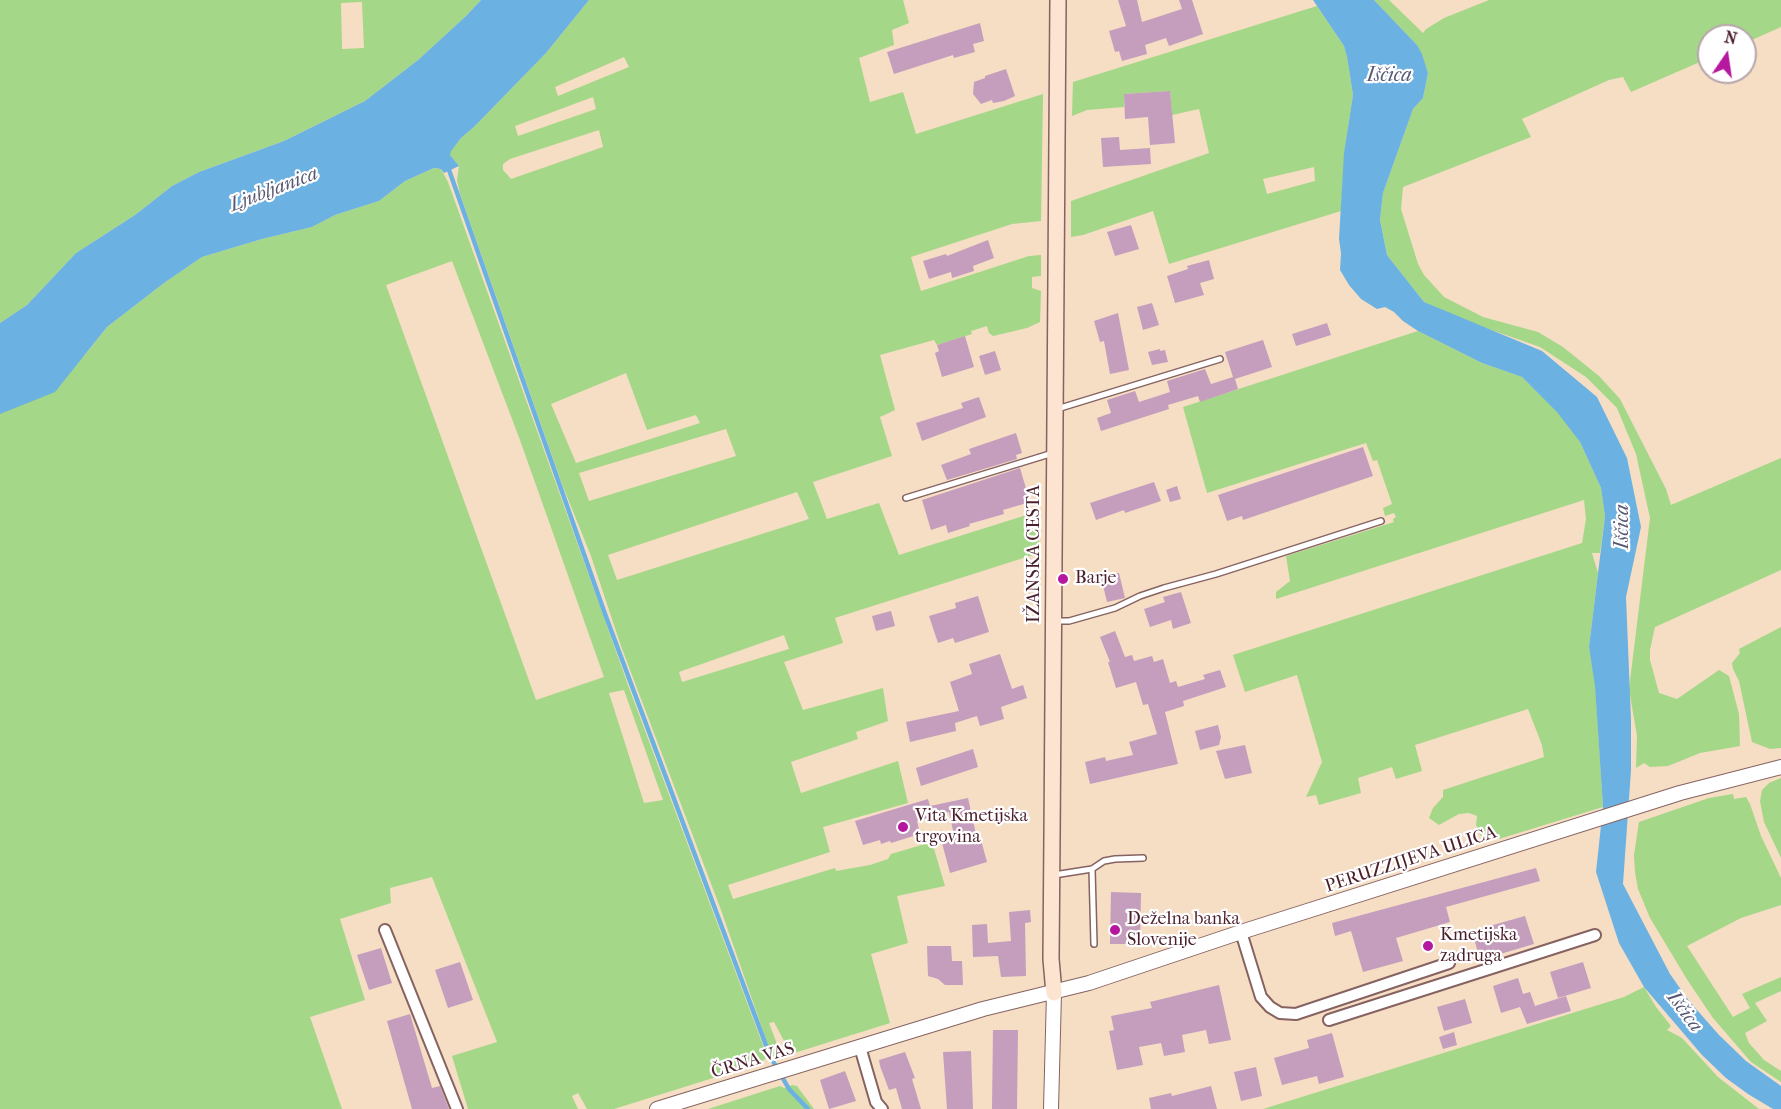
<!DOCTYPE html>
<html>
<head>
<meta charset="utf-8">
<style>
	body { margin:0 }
	#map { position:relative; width:1781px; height:1109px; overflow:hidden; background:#f5dec4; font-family:"IM FELL French Canon",serif }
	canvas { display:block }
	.north { position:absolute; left:1697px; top:24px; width:60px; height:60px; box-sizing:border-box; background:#fff; border:2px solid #b7a5aa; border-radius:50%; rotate:13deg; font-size:16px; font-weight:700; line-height:24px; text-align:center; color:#4a1f2b }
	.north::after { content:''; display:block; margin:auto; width:21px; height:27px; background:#b5179e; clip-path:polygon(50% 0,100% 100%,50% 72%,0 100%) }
</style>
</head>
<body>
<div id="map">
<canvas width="1781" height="1109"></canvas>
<div class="north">N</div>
</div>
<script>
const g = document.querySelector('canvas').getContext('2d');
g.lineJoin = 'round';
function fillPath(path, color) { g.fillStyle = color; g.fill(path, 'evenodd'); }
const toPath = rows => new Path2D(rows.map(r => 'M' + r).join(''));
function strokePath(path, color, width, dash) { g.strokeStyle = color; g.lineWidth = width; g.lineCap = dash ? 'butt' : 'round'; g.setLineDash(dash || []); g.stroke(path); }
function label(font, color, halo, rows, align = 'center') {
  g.font = font + ' "IM FELL French Canon",serif'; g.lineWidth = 4.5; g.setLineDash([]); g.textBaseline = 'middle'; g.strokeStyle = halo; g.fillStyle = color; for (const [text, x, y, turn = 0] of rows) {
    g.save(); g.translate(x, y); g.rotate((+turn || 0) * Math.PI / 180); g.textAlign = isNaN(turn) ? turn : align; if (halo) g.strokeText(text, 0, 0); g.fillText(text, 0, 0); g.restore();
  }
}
fillPath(toPath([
	[0,0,481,0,466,16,418,60,365,101,284,141,199,172,172,186,135,215,76,253,27,305,0,323],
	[362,2,364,48,342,49,341,3],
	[589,0,903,0,909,23,892,30,894,45,859,58,870,102,903,92,916,134,1043,94,1041,221,1012,224,911,257,921,291,1029,256,1041,255,1041,276,1032,277,1032,288,1041,291,1040,322,1027,328,993,336,989,333,987,326,971,331,972,334,937,345,934,340,880,355,895,410,880,417,892,456,813,482,827,519,879,503,899,555,1033,513,1033,526,1039,525,1039,553,835,618,843,643,784,662,803,710,883,688,888,721,856,732,858,739,791,762,801,793,898,761,908,803,823,827,830,852,728,885,733,899,835,868,836,871,870,865,888,859,891,854,932,842,945,886,897,896,908,943,871,954,890,1023,791,1054,774,1022,769,1023,782,1057,775,1056,766,1058,761,1063,614,1109,587,1109,578,1093,572,1096,578,1109,468,1109,452,1056,497,1042,432,877,390,888,391,903,340,919,365,1000,310,1017,342,1109,0,1109,0,413,84,356,107,327,164,283,202,257,262,239,312,227,335,215,379,201,405,181,434,168,441,169,448,182,632,696,764,1048,768,1045,721,910,621,646,591,556,562,484,460,194,457,180,459,166,450,155,450,151,461,138,475,126,546,53],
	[624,57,629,67,558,96,555,87],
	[593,97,596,109,518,136,515,126],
	[599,130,603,147,511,179,503,170,503,164,510,159],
	[452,261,520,440,604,677,536,700,386,285],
	[626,373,647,430,696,415,700,423,576,463,551,404],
	[726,429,736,456,589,501,579,473],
	[797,492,809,519,617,580,608,555],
	[784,635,789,649,682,682,679,672],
	[624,690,663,800,644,803,609,693],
	[1374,0,1389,0,1423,33,1426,29,1444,18,1489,0,1781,0,1781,27,1745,43,1745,36,1709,36,1709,58,1631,92,1623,77,1609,80,1522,119,1531,137,1403,187,1401,209,1418,264,1424,275,1444,297,1483,317,1538,332,1563,347,1599,376,1620,399,1666,489,1671,505,1781,458,1781,570,1655,627,1650,650,1650,660,1659,693,1677,699,1719,670,1729,676,1739,714,1740,746,1700,753,1668,766,1650,767,1644,763,1636,768,1637,736,1629,689,1650,518,1636,454,1617,408,1586,377,1540,347,1466,321,1424,302,1387,255,1380,220,1383,193,1413,109,1423,98,1428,73,1422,55,1417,45],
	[1317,6,1344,46,1347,57,1353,95,1345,148,1341,211,1169,264,1153,211,1083,235,1071,237,1071,201,1209,153,1199,109,1172,115,1170,91,1124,94,1124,107,1087,110,1072,116,1073,82],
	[1314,167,1315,181,1267,194,1263,179],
	[1418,331,1482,363,1522,377,1563,417,1580,442,1601,488,1605,516,1600,553,1592,553,1598,573,1589,647,1595,681,1603,807,1499,839,1486,839,1480,835,1476,825,1477,816,1469,813,1459,814,1439,825,1429,818,1433,808,1443,797,1443,790,1544,757,1542,745,1528,709,1415,745,1422,771,1396,779,1392,767,1358,778,1361,793,1319,805,1316,795,1306,797,1322,762,1297,675,1245,692,1233,655,1582,543,1586,519,1584,500,1276,599,1276,592,1290,581,1286,556,1394,522,1393,519,1396,517,1394,513,1385,516,1383,508,1392,504,1377,460,1373,461,1366,443,1207,493,1183,407],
	[1781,627,1781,748,1770,749,1752,742,1739,681,1733,669,1732,663,1740,653,1739,649],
	[1781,778,1781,858,1764,822,1760,801,1762,790,1769,783],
	[1733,794,1734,799,1746,797,1750,804,1761,836,1781,878,1781,905,1741,918,1687,946,1733,1017,1750,1008,1742,994,1781,977,1781,991,1755,1003,1767,1021,1745,1033,1749,1043,1764,1060,1781,1071,1781,1082,1751,1062,1713,1018,1688,981,1650,918,1638,889,1635,872,1634,855,1639,822,1709,798],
	[1644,987,1656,1007,1671,1026,1667,1030,1682,1038,1718,1077,1759,1109,1263,1109,1624,997],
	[792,1085,797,1086,814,1109,708,1109,780,1086,784,1088]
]), '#a4d787');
fillPath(toPath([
	[481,0,589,0,546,53,475,126,461,138,451,151,450,155,459,166,444,173,441,169,434,168,405,181,379,201,335,215,312,227,262,239,202,257,164,283,107,327,55,392,0,414,0,323,27,305,76,253,135,215,172,186,199,172,284,141,365,101,418,60,466,16],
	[1313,0,1374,0,1417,45,1422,54,1428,73,1423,98,1413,109,1383,193,1380,220,1387,255,1424,302,1542,351,1597,397,1627,458,1641,527,1626,597,1631,720,1631,770,1623,884,1670,974,1689,1001,1719,1035,1746,1061,1781,1086,1781,1109,1773,1109,1748,1094,1726,1078,1702,1055,1644,987,1619,943,1596,872,1603,807,1595,686,1589,647,1605,516,1601,488,1580,442,1557,412,1522,377,1482,363,1418,331,1403,321,1394,312,1385,307,1377,309,1361,299,1349,285,1340,270,1341,253,1339,239,1344,153,1353,95,1347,57,1344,46]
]), '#6bb1e2');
strokePath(toPath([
	[448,167,605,614,770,1056,789,1089,808,1109]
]), '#6bb1e2', 4.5);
fillPath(toPath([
	[1118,0,1137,0,1142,22,1182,9,1179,0,1192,0,1203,34,1169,46,1166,38,1145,45,1147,54,1122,61,1119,51,1115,52,1109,31,1126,26],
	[980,23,984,41,973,44,975,52,954,58,953,55,894,74,887,52],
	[1006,69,1015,96,1004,101,993,103,992,100,981,104,973,94,974,82,985,78,985,76],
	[1170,91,1175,143,1150,145,1148,117,1125,119,1124,94],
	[1119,137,1120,150,1150,148,1151,164,1103,167,1101,138],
	[1131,225,1139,249,1115,256,1107,232],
	[988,240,994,258,973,266,974,271,952,278,951,272,929,279,923,261,946,254,947,256],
	[1209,260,1214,279,1200,283,1204,295,1175,303,1167,276,1188,269,1187,266],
	[1152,303,1159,325,1143,330,1137,307],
	[1118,313,1129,370,1110,374,1104,341,1100,342,1094,321],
	[1327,323,1331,335,1296,346,1292,334],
	[965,336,974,367,942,377,935,353,939,351,937,345],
	[1263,340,1272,367,1235,379,1238,389,1200,402,1198,396,1168,405,1169,409,1101,431,1097,418,1111,413,1107,400,1135,391,1139,402,1170,392,1167,381,1205,369,1211,384,1233,377,1225,352],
	[1160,349,1160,351,1165,350,1168,362,1152,365,1148,352],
	[995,351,1001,370,985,375,979,356],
	[979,397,986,417,922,441,916,423,963,408,961,403],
	[1016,433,1022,453,1016,455,1017,459,947,480,941,465,971,454,969,449],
	[1363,447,1373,476,1243,520,1242,516,1227,521,1218,495],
	[1020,468,1030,502,1003,510,1004,514,969,524,970,526,948,533,946,525,931,530,922,500],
	[1154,482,1161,501,1125,513,1124,510,1096,520,1090,503],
	[1177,486,1181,499,1170,502,1166,490],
	[1119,573,1125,598,1107,602,1101,577],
	[1181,592,1191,623,1173,629,1171,620,1150,627,1144,609,1165,602,1163,597],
	[978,596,989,632,955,643,953,638,938,643,929,616,956,608,955,603],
	[891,611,895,626,876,631,872,616],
	[1115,631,1125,657,1132,655,1134,661,1152,656,1154,662,1163,659,1170,683,1176,681,1178,687,1205,679,1203,675,1220,670,1226,687,1183,701,1184,706,1165,712,1178,764,1090,784,1085,762,1105,757,1106,761,1133,755,1129,742,1157,734,1148,704,1143,705,1136,682,1116,688,1108,662,1110,662,1100,637],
	[1000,654,1012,689,1023,685,1027,698,1001,707,1004,719,980,726,977,716,955,723,956,731,910,742,906,722,959,711,950,682,972,674,969,664],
	[1218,725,1221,737,1219,745,1200,750,1195,731],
	[1245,745,1252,773,1225,779,1216,751],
	[973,749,978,767,921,786,916,768],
	[968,798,976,834,979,833,987,862,950,873,942,843,955,840,949,812,917,821,920,834,891,843,890,841,881,844,880,840,863,845,855,821,928,799,930,806],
	[1536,868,1540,881,1446,907,1450,922,1396,938,1403,961,1363,972,1351,931,1335,936,1332,923],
	[1111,892,1141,893,1140,944,1110,944],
	[1030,910,1031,922,1025,923,1026,976,1001,977,998,956,973,957,972,925,987,924,988,943,1011,941,1009,912],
	[1525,916,1534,944,1480,960,1472,931],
	[927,946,951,946,952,961,962,961,963,985,945,985,938,979,928,976],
	[381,948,392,983,369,990,357,955],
	[460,962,473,1000,448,1008,435,970],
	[1583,962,1591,988,1558,998,1550,972],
	[1518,978,1523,994,1530,992,1535,1006,1566,996,1571,1011,1527,1024,1520,1007,1501,1013,1493,986],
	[1219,985,1231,1040,1209,1044,1206,1030,1182,1035,1185,1052,1164,1056,1161,1043,1139,1047,1143,1065,1117,1070,1109,1031,1114,1030,1111,1016,1152,1008,1150,1002],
	[1465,999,1472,1023,1444,1031,1437,1007],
	[410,1014,432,1088,440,1086,449,1109,412,1109,387,1021],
	[993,1030,1018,1030,1017,1109,992,1109],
	[1454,1032,1457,1045,1443,1049,1439,1037],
	[1332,1033,1344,1077,1319,1084,1317,1076,1282,1085,1274,1058,1309,1048,1307,1040],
	[971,1051,973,1109,947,1109,943,1052],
	[905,1052,915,1078,912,1079,921,1109,902,1109,896,1088,889,1090,880,1066,879,1060],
	[1256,1067,1262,1096,1241,1101,1234,1072],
	[845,1071,856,1101,829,1109,820,1080],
	[1211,1086,1217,1109,1151,1109,1149,1098,1171,1093,1172,1096]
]), '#c59dbd');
const service = toPath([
	[1057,409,1220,359],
	[906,498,1053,453],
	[1055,621,1069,621,1115,608,1140,596,1164,588,1216,574,1381,521],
	[1092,869,1104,861,1115,859,1143,858],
	[1054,875,1092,869,1094,944]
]);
const minor = toPath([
	[385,930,457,1109],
	[1241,932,1261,997,1270,1007,1280,1013,1296,1014,1449,963],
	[1329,1020,1595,935],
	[860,1047,876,1102,882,1109]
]);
const tertiary = toPath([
	[657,1109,983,1009,1089,983,1241,932,1680,793,1781,767],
	[1051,1109,1054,993]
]);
const secondary = toPath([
	[1054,993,1051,959,1052,835,1058,0]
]);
strokePath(service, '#866261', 8);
strokePath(minor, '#866261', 14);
strokePath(tertiary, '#866261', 16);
strokePath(secondary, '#866261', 18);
strokePath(service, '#fff', 5);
strokePath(minor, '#fff', 10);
strokePath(tertiary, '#fff', 14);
strokePath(secondary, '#fde4d0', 15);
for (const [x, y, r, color] of [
	[1063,579,6,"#b5179e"],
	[903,827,6,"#b5179e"],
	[1115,930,6,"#b5179e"],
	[1428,946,6,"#b5179e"]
]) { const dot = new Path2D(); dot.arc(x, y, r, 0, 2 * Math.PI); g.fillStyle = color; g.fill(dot); strokePath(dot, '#fff', 2); }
label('18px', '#4a1f2b', '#fff', [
	["IŽANSKA CESTA",1035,554,-90],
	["PERUZZIJEVA ULICA",1411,860,-18],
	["ČRNA VAS",753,1061,-17]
]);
label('18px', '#4a1f2b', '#fff', [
	["Barje",1075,579],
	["Vita Kmetijska",915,817],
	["trgovina",915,838],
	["Deželna banka",1127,920],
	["Slovenije",1127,941],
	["Kmetijska",1440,936],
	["zadruga",1440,957]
], 'left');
label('italic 20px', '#575974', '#fff', [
	["Iščica",1389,76],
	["Ljubljanica",274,190,-21],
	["Iščica",1623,527,-90],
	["Iščica",1684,1012,53]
]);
</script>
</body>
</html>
